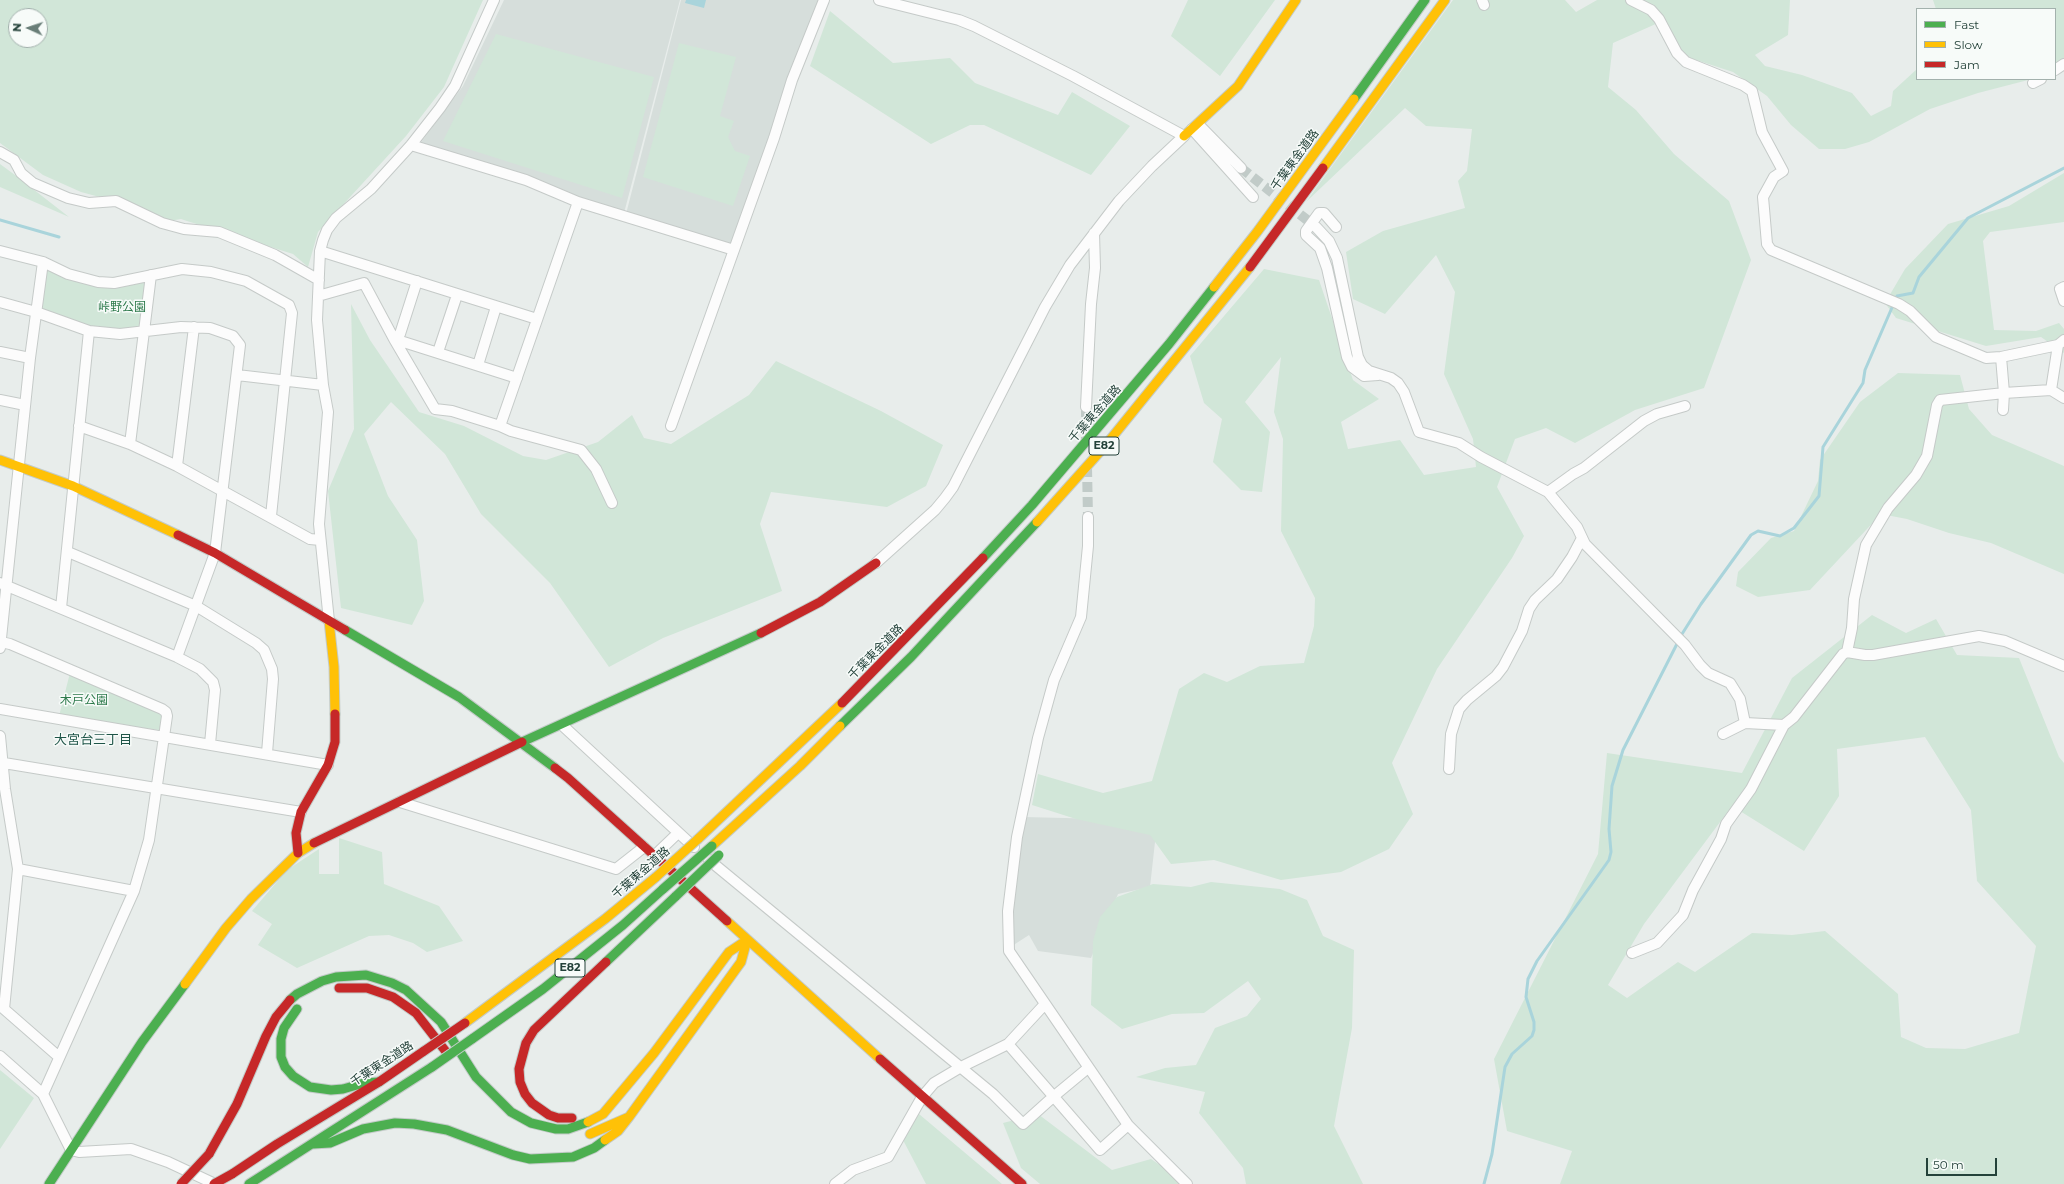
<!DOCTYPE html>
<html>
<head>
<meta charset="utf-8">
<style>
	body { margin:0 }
	#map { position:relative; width:2064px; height:1184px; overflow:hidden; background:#e8edeb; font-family:Montserrat,sans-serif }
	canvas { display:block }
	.legend { position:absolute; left:1916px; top:8px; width:140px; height:72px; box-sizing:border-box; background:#f7fbf9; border:1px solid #a3b1ad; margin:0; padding:5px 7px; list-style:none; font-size:12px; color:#24423a }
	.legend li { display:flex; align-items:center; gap:8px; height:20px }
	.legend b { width:20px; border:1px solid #a3b1ad }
	.north { position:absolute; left:8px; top:8px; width:40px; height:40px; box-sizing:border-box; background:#f7fbf9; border:1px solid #a3b1ad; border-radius:50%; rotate:273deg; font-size:11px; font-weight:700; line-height:16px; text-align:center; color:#24423a }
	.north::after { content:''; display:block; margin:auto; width:14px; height:18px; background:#697e78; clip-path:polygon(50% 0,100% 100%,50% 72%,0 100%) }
	.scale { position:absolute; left:1926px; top:1158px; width:71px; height:18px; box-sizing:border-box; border:2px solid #24423a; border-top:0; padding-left:5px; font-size:12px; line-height:14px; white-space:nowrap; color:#24423a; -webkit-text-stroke:3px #f7fbf9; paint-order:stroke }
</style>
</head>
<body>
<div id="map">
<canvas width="2064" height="1184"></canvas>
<ul class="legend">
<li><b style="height:5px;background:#4caf50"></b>Fast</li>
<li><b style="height:5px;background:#ffc107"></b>Slow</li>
<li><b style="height:5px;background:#c62828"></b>Jam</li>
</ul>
<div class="north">N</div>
<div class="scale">50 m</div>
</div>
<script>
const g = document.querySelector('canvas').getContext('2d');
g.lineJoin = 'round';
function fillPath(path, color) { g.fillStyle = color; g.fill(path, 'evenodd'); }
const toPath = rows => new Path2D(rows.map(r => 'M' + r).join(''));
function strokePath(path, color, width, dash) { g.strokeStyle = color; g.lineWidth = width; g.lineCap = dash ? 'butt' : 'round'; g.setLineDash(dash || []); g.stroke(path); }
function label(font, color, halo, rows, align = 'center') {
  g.font = font + ' Montserrat,"Noto Sans JP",sans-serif'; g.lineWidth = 3; g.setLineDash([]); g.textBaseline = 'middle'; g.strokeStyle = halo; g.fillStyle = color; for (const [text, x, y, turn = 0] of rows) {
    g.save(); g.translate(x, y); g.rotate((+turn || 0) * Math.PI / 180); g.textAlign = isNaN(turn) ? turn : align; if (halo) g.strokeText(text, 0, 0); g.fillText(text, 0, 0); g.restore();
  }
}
fillPath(toPath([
	[504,0,680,0,624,213,419,145,463,86],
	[681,0,820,0,790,70,769,139,731,245,626,214],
	[1024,817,1105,819,1156,833,1150,887,1118,894,1091,958,1038,951,1029,935,1012,946,1011,909]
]), '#d6dedb');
fillPath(toPath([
	[0,0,483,0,444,87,406,136,318,232,308,267,293,254,187,221,181,219,169,221,144,209,81,192,43,175,0,143],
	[16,16,40,16,40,40,16,40],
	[1188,0,1275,0,1220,76,1171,36],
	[1453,0,1565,0,1576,12,1597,0,1790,0,1788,35,1755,55,1765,66,1802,75,1852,93,1871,116,1891,106,1893,91,1917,69,1917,79,2032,79,1978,93,1930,109,1869,142,1845,149,1819,149,1791,125,1767,96,1733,72,1690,58,1669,40,1658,23,1613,43,1608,87,1636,110,1674,154,1729,201,1751,260,1704,388,1635,410,1575,443,1546,428,1515,439,1497,487,1524,536,1512,558,1437,669,1392,763,1413,814,1389,849,1341,872,1281,880,1214,860,1171,864,1150,835,1076,819,1032,805,1038,774,1103,793,1152,781,1179,689,1204,673,1227,682,1260,666,1304,663,1314,626,1315,598,1281,531,1283,439,1274,412,1281,357,1245,402,1270,432,1262,492,1241,490,1213,462,1222,419,1204,403,1190,356,1264,269,1319,280,1353,380,1379,399,1341,422,1348,449,1400,440,1424,475,1476,467,1473,439,1444,374,1455,292,1436,255,1385,314,1353,299,1346,252,1383,231,1465,208,1458,181,1467,171,1472,129,1426,126,1405,108,1306,202],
	[1933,0,2064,0,2064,58,2055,66,2055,9,1936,9],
	[830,11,893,63,950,58,975,83,1058,115,1072,92,1130,126,1091,175,984,125,970,125,931,144,810,66],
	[496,34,654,77,622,198,443,141],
	[679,43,736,57,720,116,734,121,728,137,735,151,750,156,733,206,643,177],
	[0,164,15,175,69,217,0,187],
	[2064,173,2064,222,1990,232,1983,241,1994,330,2036,331,2059,323,2064,329,2064,353,2041,337,1986,346,1896,318,1885,303,1905,269,1948,224,2009,206],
	[48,269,78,280,143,282,147,285,144,323,139,328,125,329,88,326,43,310,40,304,44,271],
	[351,304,370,340,419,412,464,426,523,456,546,460,598,442,632,415,644,438,671,444,749,395,776,361,881,411,943,445,926,486,887,507,771,492,760,524,782,591,663,638,609,667,550,583,481,514,445,454,391,402,364,434,388,496,417,540,424,601,412,625,341,608,328,491,354,429],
	[1898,373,1960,375,1969,409,1992,435,2064,466,2064,574,1991,543,1949,533,1907,519,1881,514,1810,590,1758,597,1736,586,1738,572,1771,538,1794,531,1818,481,1820,460,1860,402],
	[1872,615,1906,633,1936,619,1957,655,2019,658,2059,757,2064,763,2064,1184,1560,1184,1572,1151,1507,1131,1494,1059,1598,854,1607,753,1742,773,1792,678],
	[1925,737,1971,810,1977,881,2036,946,2019,1033,1965,1049,1926,1048,1901,1037,1898,994,1825,931,1792,935,1752,933,1695,972,1678,962,1627,998,1608,985,1644,924,1732,806,1804,851,1839,796,1837,749],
	[70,673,163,712,163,727,159,730,59,716],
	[339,838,382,852,384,884,439,906,463,941,427,952,413,943,389,935,369,936,297,968,258,945,272,924,252,911,287,870,319,849,319,874,339,874],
	[1211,882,1280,889,1307,900,1323,936,1354,950,1352,1028,1334,1126,1363,1184,1246,1184,1243,1168,1199,1113,1205,1092,1136,1077,1165,1068,1196,1065,1215,1028,1247,1016,1261,999,1248,981,1204,1013,1172,1014,1122,1029,1091,1005,1093,941,1100,917,1117,897,1153,884,1191,887],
	[0,1070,34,1098,0,1149],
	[919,1114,1002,1184,926,1184,903,1140],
	[1038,1114,1112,1170,1151,1159,1188,1184,1040,1184,1021,1168,1003,1123]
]), '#d1e6d8');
fillPath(toPath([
	[686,0,706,0,704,8,685,3]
]), '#a9d4db');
strokePath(toPath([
	[0,220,59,237],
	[1484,1184,1492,1154,1505,1067,1512,1054,1532,1036,1534,1030,1534,1022,1526,997,1528,979,1537,961,1609,860,1611,852,1609,829,1612,786,1623,750,1682,634,1701,604,1751,535,1758,531,1780,536,1794,528,1819,496,1823,447,1863,383,1865,370,1897,296,1913,293,1919,277,1968,218,2064,168]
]), '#a9d4db', 3);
strokePath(toPath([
	[1241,168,1316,227],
	[1086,407,1086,441],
	[1087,467,1088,517]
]), '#c1cbc8', 10, [10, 5]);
const street = toPath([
	[1482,0,1484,5],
	[1631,0,1651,10,1659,19,1677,53,1686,62,1743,85,1752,91,1762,132,1783,171,1774,177,1763,197,1767,244,1771,250,1899,304,1910,311,1936,337,1986,358,2001,357,2058,345,2064,340],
	[2055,70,2064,64],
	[2033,83,2041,79],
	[1198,124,1241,168],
	[1192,129,1253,197],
	[411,145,526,180,578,202,734,250],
	[0,152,14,160,21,173,33,183,68,198,89,203,116,201,162,223,184,229,219,232,275,255,319,280],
	[1316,227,1329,241,1337,258,1358,357,1362,365,1369,371,1391,378,1398,383,1404,392,1419,432,1459,443,1481,457,1548,492,1577,527,1585,544,1685,645,1700,665,1708,673,1730,683,1740,699,1745,723],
	[1336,227,1324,213,1319,213,1306,231,1306,235,1320,248,1327,268,1347,357,1352,367,1364,376,1378,375],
	[0,251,43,262,68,274,98,282,114,283,182,269,211,272,246,281,289,305,292,313,271,516],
	[320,251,537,319],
	[2064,287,2060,289,2064,301],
	[318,296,364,283,394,339,435,409,452,411,500,426,511,431,581,450,596,469,612,503],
	[0,302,36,312,89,331,120,334,181,327,210,328,233,336,240,345,215,553,177,657],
	[394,339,517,378],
	[394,339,400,334,417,281],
	[2058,345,2051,390,2064,398],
	[0,352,30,358],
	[438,352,457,295],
	[2001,357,2004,393,2003,410],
	[478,365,496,307],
	[237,375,323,385],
	[0,400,25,405],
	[1086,407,1091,304,1095,268,1094,233],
	[79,426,130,444,177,466,310,539,320,540],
	[500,426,578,202],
	[671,426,774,138,792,80,824,0],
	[130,444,151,275],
	[177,466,194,327],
	[1548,492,1573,474,1584,468,1644,421,1657,414,1685,406],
	[1088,517,1088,546,1081,617,1054,680,1038,738,1017,837,1008,911,1009,951,1128,1125,1187,1184],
	[68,552,196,606,256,643,264,650,272,669,273,679,267,753],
	[876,563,935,510,945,498,953,487,1045,307,1070,265,1119,201,1152,166,1184,136,1073,76,974,26,959,20,879,0],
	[0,583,177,657,200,669,213,682,215,690,210,744],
	[61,608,89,331],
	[329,621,319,524,328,412,323,385,317,320,320,251,323,240,327,230,336,218,371,189,411,145,440,108,455,86,494,0],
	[1,642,10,644,162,709,166,712,167,716,149,840,134,891,43,1094],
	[0,648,30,358,43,262],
	[1847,652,1852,628,1854,599,1866,545,1888,508,1916,475,1927,456,1937,405,1940,400,2004,393,2051,390],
	[0,709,328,765],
	[562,725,694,847],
	[1723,734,1745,723,1784,725,1794,717,1843,654,1847,652,1865,655,1873,655,1979,636,2005,641,2064,666],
	[0,736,5,789,18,869,4,1009,59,1057],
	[4,763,301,812],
	[1449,769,1451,734,1459,709,1467,700,1496,676,1503,667,1522,631,1529,609,1535,600,1557,579,1572,557,1582,538],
	[400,802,616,869,644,847],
	[654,856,678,833],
	[709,860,993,1094,1023,1124,1053,1097,1088,1068],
	[18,869,134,891],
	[1632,953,1657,943,1683,915,1693,890,1721,839,1726,824,1751,789,1784,725],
	[1008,1044,1100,1150,1128,1125],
	[0,1056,43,1094,71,1150,79,1152,131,1149,168,1162,215,1184],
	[835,1184,853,1170,888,1157,922,1097,934,1083,961,1067,1008,1044,1045,1004]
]);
const fast = toPath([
	[1354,99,1425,0],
	[983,558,1032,505,1169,344,1214,287],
	[345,630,459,697,555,768],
	[840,726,911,657,1037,522],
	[522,742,761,633],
	[606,962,676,896],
	[290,1000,297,994,322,981,336,977,366,975,392,983,406,990,441,1022,476,1077,511,1112,531,1123,556,1129,568,1129,588,1122],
	[297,1009,284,1028,281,1039,281,1057,285,1067,293,1076,310,1087,331,1090,343,1089,364,1083,379,1082],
	[472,1039,543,989,623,925,663,889],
	[313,1144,330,1143,363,1129,395,1123,414,1124,447,1130,513,1155,530,1159,573,1157,594,1148,605,1140],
	[49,1184,142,1042,185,984],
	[249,1184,432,1067]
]);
const slow = toPath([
	[1184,136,1238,86,1296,0],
	[1323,168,1445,0],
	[1214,287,1257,232,1354,99],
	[0,460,73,486,178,535],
	[1037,522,1105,446,1250,267],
	[329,621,334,667,335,714],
	[698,839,842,703],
	[712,846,800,766,840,726],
	[727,921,880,1059],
	[185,984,226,928,251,899,298,853,314,843],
	[465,1023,605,919,656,877],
	[588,1122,603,1114,654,1053,729,952,747,940],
	[590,1134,629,1117],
	[605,1140,618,1131,629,1117,741,962,747,940]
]);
const jam = toPath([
	[1250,267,1323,168],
	[178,535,215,553,345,630],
	[761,633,820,602,876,563],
	[842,703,983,558],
	[555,768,568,778,727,921],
	[314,843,522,742],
	[298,853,296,833,301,812,328,765,335,742,335,714],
	[339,988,367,988,393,997,416,1013,447,1053],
	[880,1059,1022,1184],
	[572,1118,558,1118,549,1115,532,1103,525,1094,520,1082,519,1069,526,1043,534,1030,606,962],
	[209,1154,237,1104,266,1036,276,1017,290,1000],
	[232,1174,277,1144,379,1082,424,1051]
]);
strokePath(street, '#c5cac8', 12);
strokePath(fast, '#c3cbc8', 11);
strokePath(slow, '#c3cbc8', 11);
strokePath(jam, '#c3cbc8', 11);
strokePath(street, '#fcfcfc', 10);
strokePath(fast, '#4caf50', 9);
strokePath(slow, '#ffc107', 9);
strokePath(jam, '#c62828', 9);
const fastBridge = toPath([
	[663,889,712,846],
	[676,896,719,855],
	[432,1067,472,1039]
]);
const slowBridge = toPath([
	[656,877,698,839]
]);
const jamBridge = toPath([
	[424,1051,465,1023],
	[181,1184,209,1154],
	[214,1184,232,1174]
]);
strokePath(fastBridge, '#c3ccc9', 11, []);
strokePath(slowBridge, '#c3ccc9', 11, []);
strokePath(jamBridge, '#c3ccc9', 11, []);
strokePath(fastBridge, '#4caf50', 9);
strokePath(slowBridge, '#ffc107', 9);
strokePath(jamBridge, '#c62828', 9);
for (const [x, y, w] of [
	[1104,446,30],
	[570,968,30]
]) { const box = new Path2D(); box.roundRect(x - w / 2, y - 9, w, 18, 3); g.fillStyle = '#f7fbf9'; g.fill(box); strokePath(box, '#24423a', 1); }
label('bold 11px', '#24423a', null, [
	["E82",1104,446],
	["E82",570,968]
]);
label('12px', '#24423a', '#f7fbf9', [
	["千葉東金道路",1295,160,-54],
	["千葉東金道路",1095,414,-49],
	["千葉東金道路",876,652,-45],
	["千葉東金道路",641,873,-41],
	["千葉東金道路",382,1064,-33]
]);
label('12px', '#2d7a4b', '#f7fbf9', [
	["峠野公園",122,307],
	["木戸公園",84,700]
]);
label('13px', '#1f5548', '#f7fbf9', [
	["大宮台三丁目",93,740]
]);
</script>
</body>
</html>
